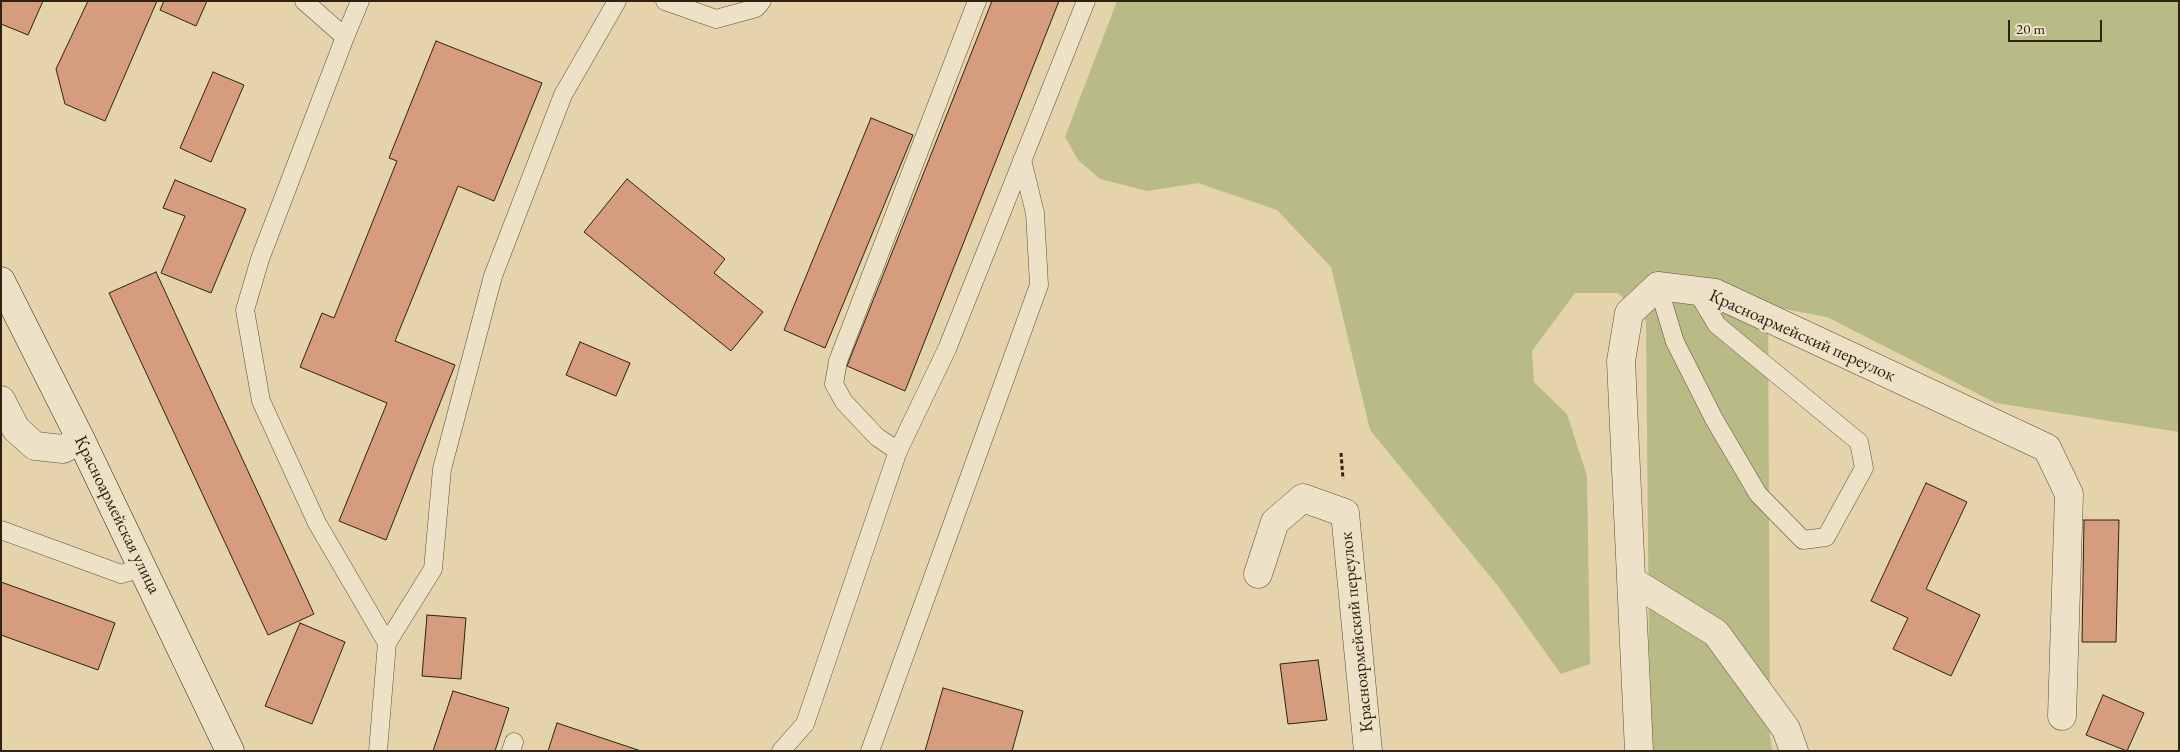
<!DOCTYPE html>
<html>
<head>
<meta charset="utf-8">
<style>
	body { margin:0 }
	#map { position:relative; width:2180px; height:752px; overflow:hidden; background:#e4d3ab; font-family:"EB Garamond",serif }
	canvas { display:block }
	.frame { position:absolute; inset:0; border:2px solid #2f2214; pointer-events:none }
	.scale { position:absolute; left:2008px; top:20px; width:94px; height:22px; box-sizing:border-box; border:2px solid #2f2214; border-top:0; padding-left:6px; font-size:15px; line-height:18px; white-space:nowrap; color:#2f2214; -webkit-text-stroke:4px #ede2c8; paint-order:stroke }
</style>
</head>
<body>
<div id="map">
<canvas width="2180" height="752"></canvas>
<div class="frame"></div>
<div class="scale">20 m</div>
</div>
<script>
const g = document.querySelector('canvas').getContext('2d');
g.lineJoin = 'round';
function fillPath(path, color) { g.fillStyle = color; g.fill(path, 'evenodd'); }
const toPath = rows => new Path2D(rows.map(r => 'M' + r).join(''));
function strokePath(path, color, width, dash) { g.strokeStyle = color; g.lineWidth = width; g.lineCap = dash ? 'butt' : 'round'; g.setLineDash(dash || []); g.stroke(path); }
function label(font, color, halo, rows, align = 'center') {
  g.font = font + ' "EB Garamond",serif'; g.lineWidth = 4.5; g.setLineDash([]); g.textBaseline = 'middle'; g.strokeStyle = halo; g.fillStyle = color; for (const [text, x, y, turn = 0] of rows) {
    g.save(); g.translate(x, y); g.rotate((+turn || 0) * Math.PI / 180); g.textAlign = isNaN(turn) ? turn : align; if (halo) g.strokeText(text, 0, 0); g.fillText(text, 0, 0); g.restore();
  }
}
fillPath(toPath([
	[1117,1,2179,1,2179,432,1996,403,1827,317,1768,306,1770,736,1772,751,1653,751,1649,647,1646,321,1618,293,1575,293,1532,351,1534,382,1567,414,1587,476,1590,664,1561,674,1498,586,1370,430,1331,267,1277,210,1198,183,1147,191,1100,179,1078,160,1065,137]
]), '#b8bb86');
const building = toPath([
	[1,1,43,1,28,35,1,24,1,1],
	[88,1,157,1,105,121,65,104,56,69,88,1],
	[164,1,207,1,196,26,160,10,164,1],
	[992,1,1059,1,905,391,847,366,992,1],
	[436,41,542,83,494,201,458,186,395,341,455,365,386,540,339,521,387,403,300,367,322,313,334,318,397,161,389,158,436,41],
	[213,72,244,85,211,162,180,148,213,72],
	[871,118,913,135,825,348,784,330,871,118],
	[627,179,725,259,714,273,763,312,731,351,584,232,627,179],
	[175,180,246,209,211,293,161,273,185,216,163,208,175,180],
	[156,272,314,614,268,635,109,293,156,272],
	[580,342,630,363,616,396,566,375,580,342],
	[1926,483,1967,502,1926,589,1980,615,1951,676,1893,649,1908,618,1871,601,1926,483],
	[2084,520,2119,520,2116,642,2082,642,2084,520],
	[1,582,115,623,98,670,1,635,1,582],
	[427,615,466,618,461,679,422,676,427,615],
	[300,623,345,642,312,724,265,706,300,623],
	[1318,660,1327,720,1288,724,1280,664,1318,660],
	[943,688,1023,711,1012,751,925,751,943,688],
	[453,691,509,708,495,751,433,751,453,691],
	[2103,695,2144,713,2127,751,2086,735,2103,695],
	[557,723,641,751,548,751,557,723]
]);
fillPath(building, '#d59c7e');
strokePath(building, '#2f2214', 1);
const lane = toPath([
	[304,1,345,37,260,259,245,310,261,401,317,523,387,643,378,751],
	[665,1,716,19,756,8,762,1],
	[345,37,360,1],
	[1658,286,1675,342,1714,419,1758,494,1803,540,1826,537,1864,468,1859,442,1717,325,1696,290],
	[898,451,877,437,844,402,834,384,838,361,977,1],
	[1,530,121,574,143,568],
	[387,643,433,569,442,469,493,276,563,95,617,1],
	[511,751,514,742],
	[781,751,805,724,898,451,947,349,1086,1],
	[870,751,1039,285,1035,213,1022,160]
]);
const street = toPath([
	[1,400,16,429,35,446,63,449,81,440],
	[1258,574,1275,522,1303,498,1345,513,1368,751],
	[1632,581,1716,633,1786,729,1794,751],
	[1639,751,1621,361,1629,313,1658,286,1715,293,2047,448,2069,494,2062,716]
]);
const secondary = toPath([
	[1,281,81,440,230,751]
]);
strokePath(lane, '#5c4e3a', 19);
strokePath(street, '#5c4e3a', 29);
strokePath(secondary, '#2f2214', 29);
strokePath(toPath([
	[1341,453,1343,479]
]), '#2f2214', 3, [4, 2.5]);
strokePath(lane, '#ede2c8', 18);
strokePath(street, '#ede2c8', 28);
strokePath(secondary, '#ede2c8', 28);
label('18px', '#2f2214', '#ede2c8', [
	["Красноармейский переулок",1802,336,24],
	["Красноармейская улица",117,515,64],
	["Красноармейский переулок",1357,632,-96]
]);
</script>
</body>
</html>
